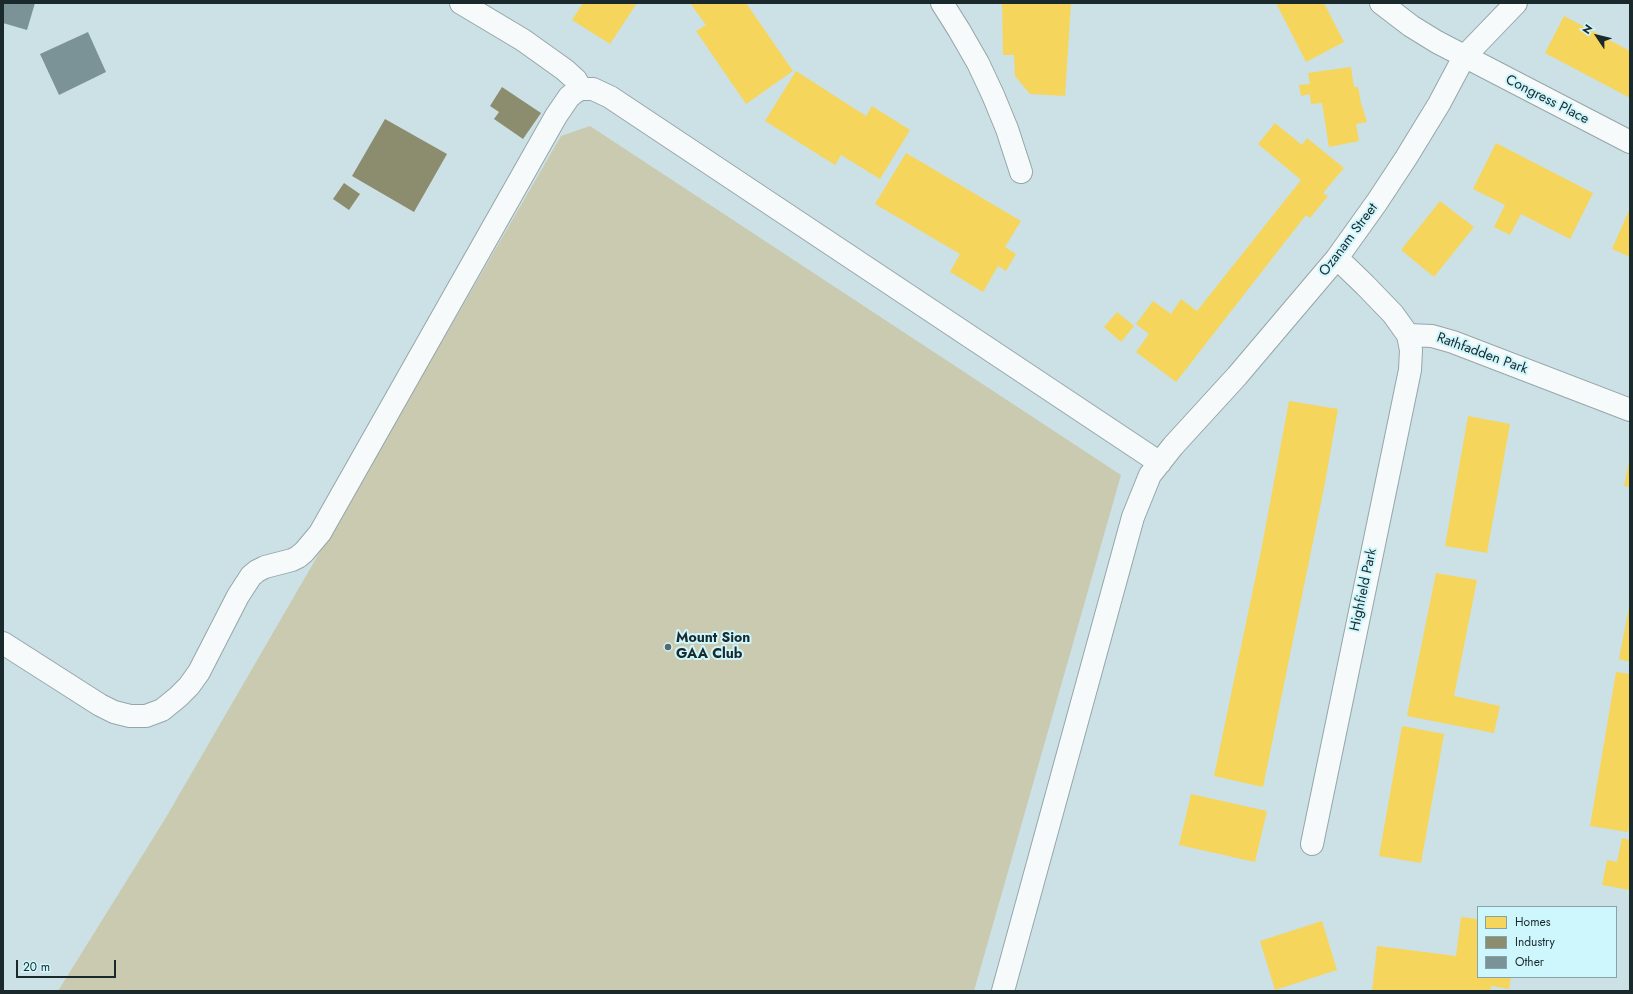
<!DOCTYPE html>
<html>
<head>
<meta charset="utf-8">
<style>
	body { margin:0 }
	#map { position:relative; width:1633px; height:994px; overflow:hidden; background:#cbe1e5; font-family:Jost,sans-serif }
	canvas { display:block }
	.frame { position:absolute; inset:0; border:4px solid #1a292c; pointer-events:none }
	.legend { position:absolute; left:1477px; top:906px; width:140px; height:72px; box-sizing:border-box; background:#cdf6fd; border:1px solid #85a4a9; margin:0; padding:5px 7px; list-style:none; font-size:12px; color:#1a292c }
	.legend li { display:flex; align-items:center; gap:8px; height:20px }
	.legend b { width:20px; border:1px solid #85a4a9 }
	.north { position:absolute; left:1577px; top:16px; width:40px; height:40px; -webkit-text-stroke:3px #cdf6fd; paint-order:stroke; rotate:305deg; font-size:11px; font-weight:700; line-height:16px; text-align:center; color:#1a292c }
	.north::after { content:''; display:block; margin:auto; width:14px; height:18px; background:#1a292c; clip-path:polygon(50% 0,100% 100%,50% 72%,0 100%) }
	.scale { position:absolute; left:16px; top:960px; width:100px; height:18px; box-sizing:border-box; border:2px solid #1a292c; border-top:0; padding-left:5px; font-size:12px; line-height:14px; white-space:nowrap; color:#1a292c; -webkit-text-stroke:3px #cdf6fd; paint-order:stroke }
</style>
</head>
<body>
<div id="map">
<canvas width="1633" height="994"></canvas>
<div class="frame"></div>
<ul class="legend">
<li><b style="height:11px;background:#f6d55c"></b>Homes</li>
<li><b style="height:11px;background:#8c8c6e"></b>Industry</li>
<li><b style="height:11px;background:#7b9397"></b>Other</li>
</ul>
<div class="north">N</div>
<div class="scale">20 m</div>
</div>
<script>
const g = document.querySelector('canvas').getContext('2d');
g.lineJoin = 'round';
function fillPath(path, color) { g.fillStyle = color; g.fill(path, 'evenodd'); }
const toPath = rows => new Path2D(rows.map(r => 'M' + r).join(''));
function strokePath(path, color, width, dash) { g.strokeStyle = color; g.lineWidth = width; g.lineCap = dash ? 'butt' : 'round'; g.setLineDash(dash || []); g.stroke(path); }
function label(font, color, halo, rows, align = 'center') {
  g.font = font + ' Jost,sans-serif'; g.lineWidth = 4; g.setLineDash([]); g.textBaseline = 'middle'; g.strokeStyle = halo; g.fillStyle = color; for (const [text, x, y, turn = 0] of rows) {
    g.save(); g.translate(x, y); g.rotate((+turn || 0) * Math.PI / 180); g.textAlign = isNaN(turn) ? turn : align; if (halo) g.strokeText(text, 0, 0); g.fillText(text, 0, 0); g.restore();
  }
}
fillPath(toPath([
	[590,126,1121,475,974,991,58,991,165,819,561,136]
]), '#cacab0');
fillPath(toPath([
	[583,3,637,3,610,44,572,20],
	[690,3,746,3,793,71,746,104,696,31,706,25],
	[1002,3,1071,3,1065,96,1030,94,1015,76,1014,55,1003,55],
	[1276,3,1324,3,1344,42,1306,62],
	[1564,16,1630,51,1630,98,1545,53],
	[1351,67,1354,87,1358,87,1361,103,1367,122,1356,124,1359,141,1329,147,1322,103,1311,104,1310,94,1301,96,1299,85,1310,84,1308,73],
	[796,71,866,116,872,106,910,130,880,179,841,155,835,165,765,121],
	[1275,123,1302,145,1307,138,1344,168,1323,193,1328,196,1310,218,1306,215,1176,382,1136,352,1149,334,1136,324,1153,301,1171,314,1181,299,1197,311,1301,180,1258,144],
	[1496,143,1593,193,1570,239,1521,214,1510,235,1494,227,1505,205,1473,189],
	[906,153,1021,221,1005,247,1016,254,1006,271,998,266,983,292,950,272,960,254,875,204],
	[1440,201,1474,227,1434,277,1401,250],
	[1630,208,1630,257,1612,249],
	[1117,312,1134,326,1121,342,1104,327],
	[1289,401,1338,409,1325,483,1263,787,1214,776,1261,551],
	[1468,416,1510,424,1487,553,1445,546],
	[1629,461,1630,461,1630,487,1624,486],
	[1436,573,1477,580,1454,696,1500,706,1494,733,1407,716],
	[1629,607,1630,607,1630,662,1619,659],
	[1616,672,1630,674,1630,818,1628,832,1590,826],
	[1402,726,1444,734,1421,863,1379,856],
	[1191,794,1267,811,1255,862,1179,845],
	[1622,838,1630,840,1630,890,1602,885,1607,860,1617,862],
	[1461,917,1478,919,1478,977,1511,977,1509,989,1491,986,1490,991,1372,991,1377,946,1456,956],
	[1322,921,1337,970,1275,990,1260,941]
]), '#f6d55c');
fillPath(toPath([
	[502,87,541,113,523,139,494,119,499,112,490,106],
	[385,119,447,154,414,212,352,176],
	[344,183,360,194,349,210,333,199]
]), '#8c8c6e');
fillPath(toPath([
	[3,3,35,3,27,30,3,23],
	[88,32,106,72,59,95,40,54]
]), '#7b9397');
const minor = toPath([
	[461,3,523,40,565,70,576,80,581,89],
	[942,3,959,30,978,63,993,95,1007,129,1021,172],
	[1381,3,1411,26,1437,42,1630,142],
	[1337,258,1365,285,1393,314,1408,335,1432,336,1453,342,1630,410],
	[3,643,100,705,114,712,130,716,146,716,162,710,178,697,189,686,199,672,238,596,251,576,257,571,265,567,292,560,298,557,304,552,320,533,556,116,569,97,575,92,581,89,593,89,610,97,1160,463],
	[1312,844,1410,370,1411,350,1408,335],
	[1003,991,1133,517,1150,475,1173,446,1237,376,1337,258,1377,202,1406,158,1439,104,1464,57,1516,3]
]);
strokePath(minor, '#95a6a9', 24);
strokePath(minor, '#f7fafb', 22);
for (const [x, y, r, color] of [
	[668,647,4,"#58696d"]
]) { const dot = new Path2D(); dot.arc(x, y, r, 0, 2 * Math.PI); g.fillStyle = color; g.fill(dot); strokePath(dot, '#cdf6fd', 1.5); }
label('14px', '#1a292c', '#cdf6fd', [
	["Congress Place",1547,100,27],
	["Ozanam Street",1349,240,-53],
	["Rathfadden Park",1482,354,20],
	["Highfield Park",1364,590,-78]
]);
label('bold 14px', '#1a292c', '#cdf6fd', [
	["Mount Sion",676,639],
	["GAA Club",676,655]
], 'left');
</script>
</body>
</html>
